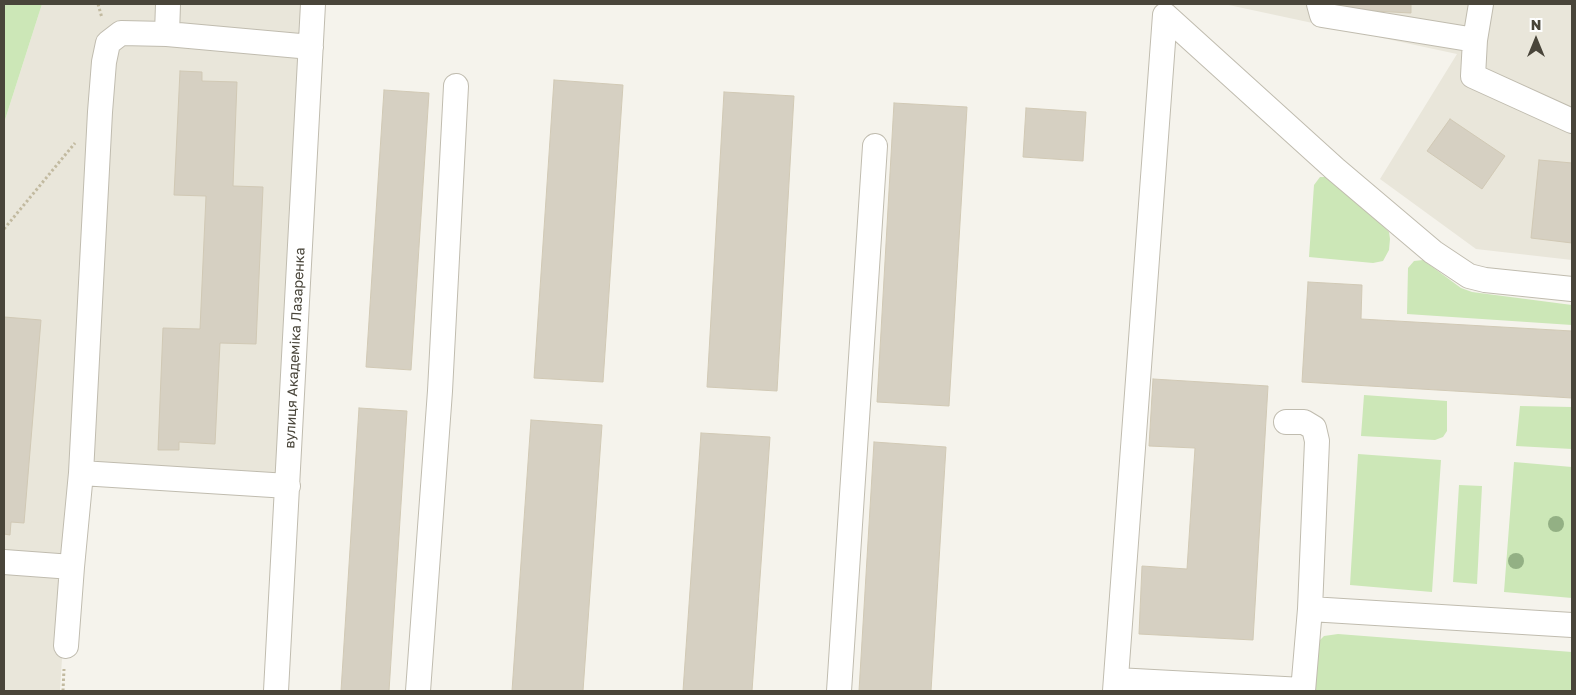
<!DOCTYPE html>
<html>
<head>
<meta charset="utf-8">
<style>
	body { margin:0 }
	#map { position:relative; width:1576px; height:695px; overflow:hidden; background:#f5f3ec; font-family:"Golos Text",sans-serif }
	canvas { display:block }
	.frame { position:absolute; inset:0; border:5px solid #49453a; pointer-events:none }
	.north { position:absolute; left:1511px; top:15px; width:50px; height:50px; -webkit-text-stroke:4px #fff; paint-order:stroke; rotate:0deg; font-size:14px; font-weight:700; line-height:20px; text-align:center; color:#49453a }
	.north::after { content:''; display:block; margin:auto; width:18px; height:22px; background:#49453a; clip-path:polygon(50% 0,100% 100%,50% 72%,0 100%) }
</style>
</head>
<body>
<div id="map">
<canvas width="1576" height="695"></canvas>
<div class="frame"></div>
<div class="north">N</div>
</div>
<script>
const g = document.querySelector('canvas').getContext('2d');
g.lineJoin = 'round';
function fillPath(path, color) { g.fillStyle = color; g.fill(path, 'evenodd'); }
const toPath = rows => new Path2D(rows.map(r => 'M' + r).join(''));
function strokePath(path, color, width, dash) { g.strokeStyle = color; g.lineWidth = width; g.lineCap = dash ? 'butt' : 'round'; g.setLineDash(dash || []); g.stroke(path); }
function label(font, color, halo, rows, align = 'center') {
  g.font = font + ' "Golos Text",sans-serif'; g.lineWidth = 4.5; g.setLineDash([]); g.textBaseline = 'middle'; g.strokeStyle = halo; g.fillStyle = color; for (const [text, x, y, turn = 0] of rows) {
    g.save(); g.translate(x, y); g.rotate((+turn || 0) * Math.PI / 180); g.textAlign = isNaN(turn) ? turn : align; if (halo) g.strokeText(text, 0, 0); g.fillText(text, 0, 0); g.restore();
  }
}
fillPath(toPath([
	[42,4,305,4,281,497,73,480,60,691,4,691,4,123],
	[1224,4,1572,4,1572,260,1476,249,1380,179,1457,54]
]), '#e9e6da');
fillPath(toPath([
	[4,4,42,4,4,123],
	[1320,177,1331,177,1389,232,1390,239,1389,250,1383,261,1373,263,1309,257,1314,185],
	[1423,260,1461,288,1472,292,1572,305,1572,325,1407,314,1408,268,1414,261],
	[1364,395,1447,401,1447,431,1443,437,1435,440,1361,436],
	[1520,406,1572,407,1572,449,1516,446],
	[1358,454,1441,460,1432,592,1350,585],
	[1514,462,1572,467,1572,598,1504,592],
	[1459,485,1482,486,1477,584,1453,582],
	[1338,634,1572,652,1572,691,1314,691,1317,643,1324,636]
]), '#cce7b7');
const building = toPath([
	[1335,4,1411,4,1411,13,1335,9,1335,4],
	[180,71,202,72,202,81,237,82,233,186,263,187,256,344,220,343,215,444,179,442,179,450,158,450,163,328,200,329,206,196,174,195,180,71],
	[554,80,623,85,603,382,534,378,554,80],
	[384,90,429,93,411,370,366,367,384,90],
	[724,92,794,96,777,391,707,387,724,92],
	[894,103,967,107,949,406,877,402,894,103],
	[1026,108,1086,112,1083,161,1023,157,1026,108],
	[1450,119,1505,156,1482,189,1427,151,1450,119],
	[1539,160,1572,163,1572,243,1531,238,1539,160],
	[1308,282,1362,285,1361,319,1572,331,1572,398,1302,382,1308,282],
	[4,317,41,320,24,523,11,522,10,535,4,534,4,317],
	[1153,379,1268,386,1253,640,1139,634,1142,566,1187,569,1195,448,1149,446,1153,379],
	[359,408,407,411,389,691,341,691,359,408],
	[531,420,602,425,583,691,512,691,531,420],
	[701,433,770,437,752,691,683,691,701,433],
	[874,442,946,447,931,691,859,691,874,442]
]);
fillPath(building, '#d6d0c2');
strokePath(building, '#d1c9b5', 1);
const minor = toPath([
	[1319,4,1322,15,1475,40],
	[1481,4,1475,40,1473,76,1572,121],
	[167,34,168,4],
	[1286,422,1304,422,1314,428,1317,441,1310,609,1303,691],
	[288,486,81,473,100,112,104,62,108,43,121,33,167,34,311,47],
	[4,562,72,567,81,473],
	[1310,609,1572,625],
	[66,646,72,567],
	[1116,680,1303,690],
	[276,691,313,4],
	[418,691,440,391,456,86],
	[839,691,875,146],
	[1115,691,1165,15,1335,169,1433,252,1469,276,1485,280,1572,289]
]);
strokePath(minor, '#c0bcaf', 26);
strokePath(toPath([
	[98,4,102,18],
	[4,229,75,143],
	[63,691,64,669]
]), '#c2baa0', 3, [2.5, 2.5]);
strokePath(minor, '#fff', 24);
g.fillStyle = '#93b084';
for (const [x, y] of [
	[1556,524],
	[1516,561]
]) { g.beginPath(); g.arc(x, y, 8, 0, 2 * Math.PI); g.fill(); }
label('14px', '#49453a', '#fff', [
	["вулиця Академіка Лазаренка",295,348,-87]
]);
</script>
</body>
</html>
